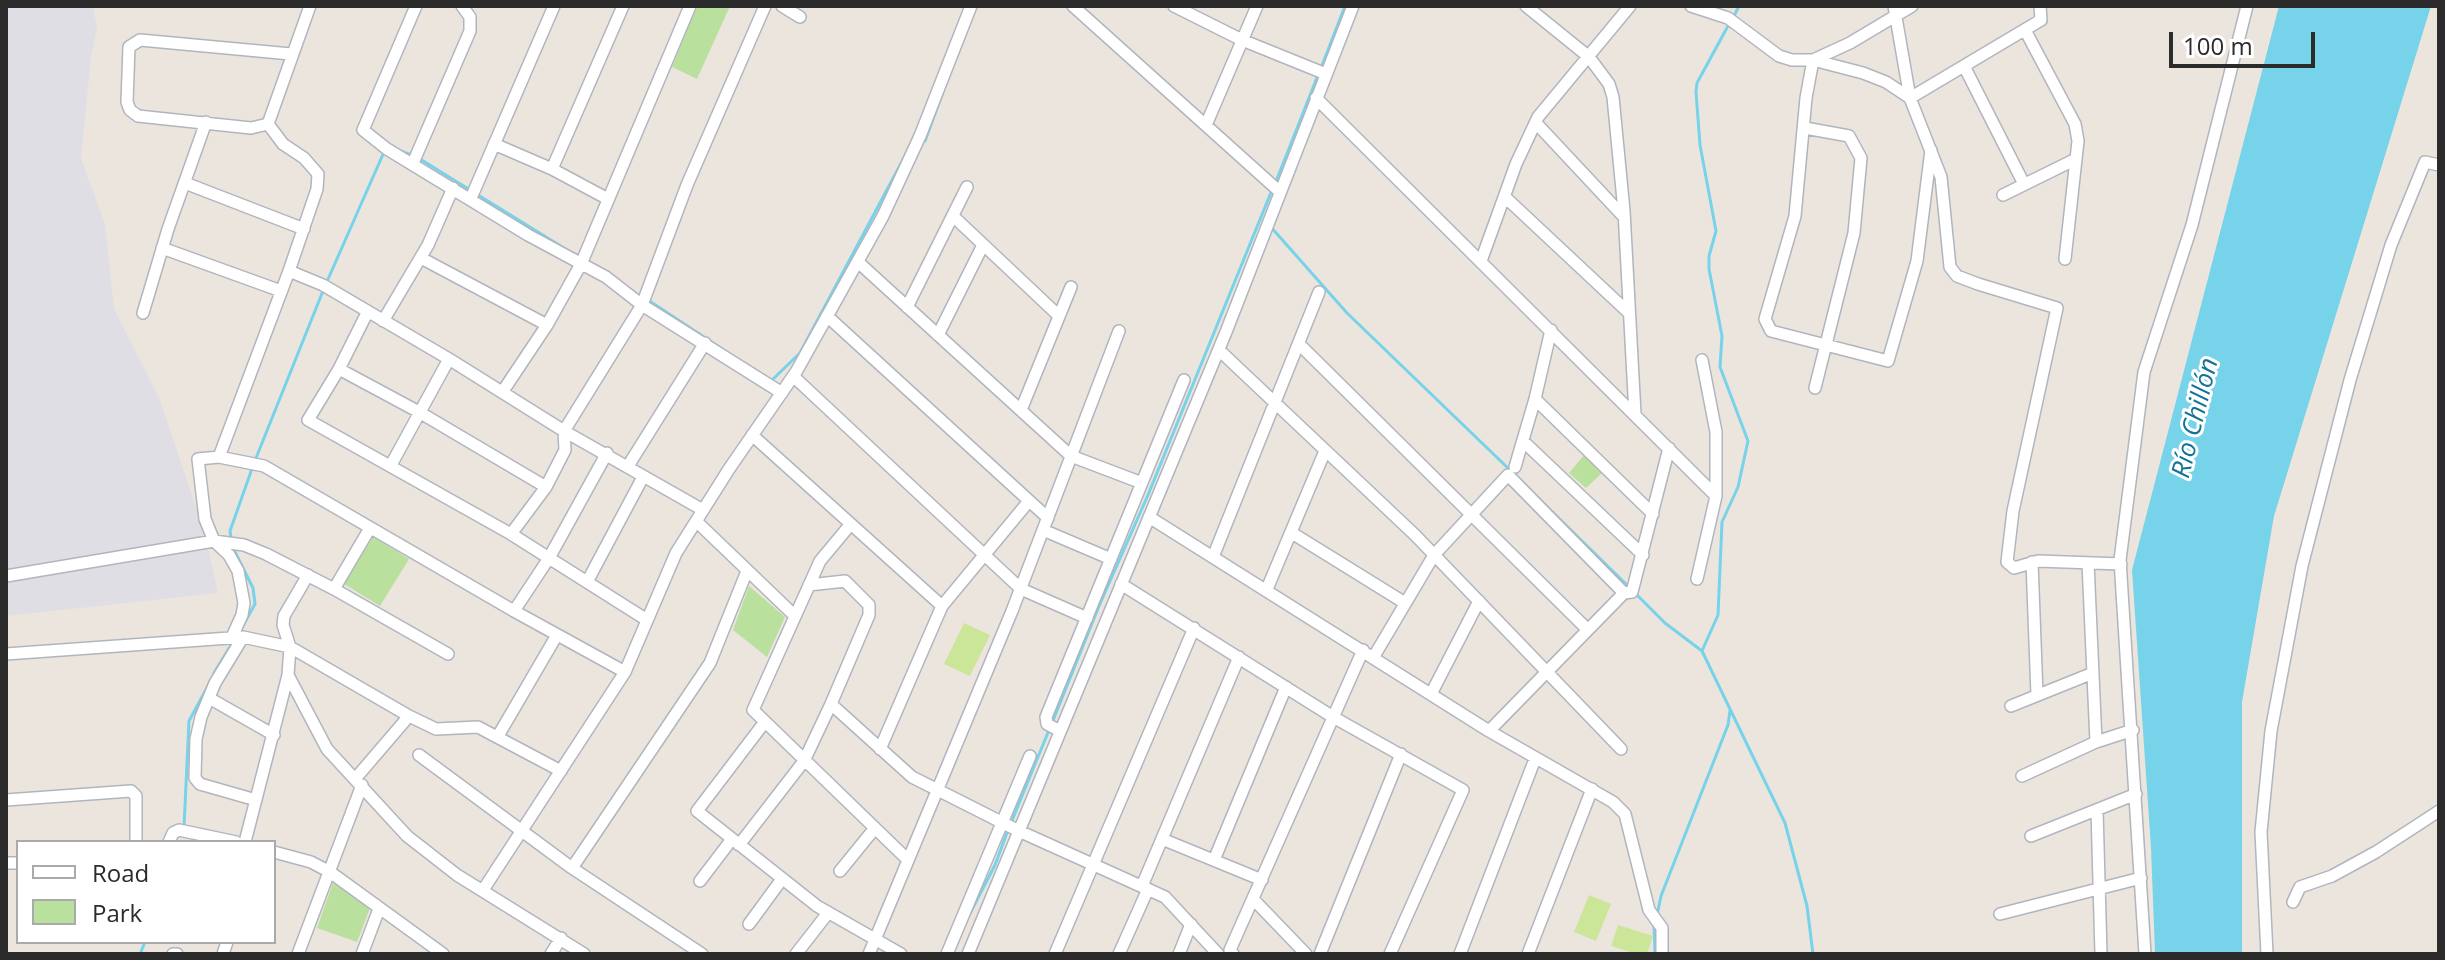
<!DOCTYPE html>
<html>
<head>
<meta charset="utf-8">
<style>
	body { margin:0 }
	#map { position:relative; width:2445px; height:960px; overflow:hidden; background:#ece5de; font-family:"Open Sans",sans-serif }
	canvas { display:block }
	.frame { position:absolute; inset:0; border:8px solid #2b2b2b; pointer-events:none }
	.legend { position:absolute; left:16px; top:840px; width:260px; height:104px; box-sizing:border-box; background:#fff; border:2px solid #aaa; margin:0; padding:10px 14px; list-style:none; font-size:24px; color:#2b2b2b }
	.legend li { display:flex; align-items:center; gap:16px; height:40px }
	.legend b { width:40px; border:2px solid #aaa }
	.scale { position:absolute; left:2169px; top:32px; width:146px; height:36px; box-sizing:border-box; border:4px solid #2b2b2b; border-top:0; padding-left:10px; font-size:24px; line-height:28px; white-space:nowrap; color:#2b2b2b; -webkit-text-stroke:6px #fff; paint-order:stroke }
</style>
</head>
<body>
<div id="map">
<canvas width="2445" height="960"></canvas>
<div class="frame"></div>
<ul class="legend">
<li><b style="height:10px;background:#fff"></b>Road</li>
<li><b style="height:22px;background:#b9e09d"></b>Park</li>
</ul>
<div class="scale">100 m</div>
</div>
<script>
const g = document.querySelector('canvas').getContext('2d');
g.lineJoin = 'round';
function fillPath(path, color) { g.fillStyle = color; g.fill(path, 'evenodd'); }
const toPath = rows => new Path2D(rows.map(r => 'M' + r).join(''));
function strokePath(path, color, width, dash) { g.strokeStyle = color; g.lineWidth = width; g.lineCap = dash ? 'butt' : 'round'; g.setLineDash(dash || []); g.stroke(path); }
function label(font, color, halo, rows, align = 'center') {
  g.font = font + ' "Open Sans",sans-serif'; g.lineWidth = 6; g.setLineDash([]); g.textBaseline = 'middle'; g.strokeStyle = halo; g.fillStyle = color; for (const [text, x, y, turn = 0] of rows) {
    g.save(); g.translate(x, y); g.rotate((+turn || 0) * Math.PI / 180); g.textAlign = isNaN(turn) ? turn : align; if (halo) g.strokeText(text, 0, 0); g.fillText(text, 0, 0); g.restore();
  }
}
fillPath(toPath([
	[6,6,93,6,97,28,91,57,81,159,105,224,114,309,160,400,205,534,218,593,6,616]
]), '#dfdee5');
fillPath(toPath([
	[697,6,730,6,697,79,672,67],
	[1584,455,1602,473,1586,488,1569,473],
	[373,537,409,559,380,606,344,584],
	[749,586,785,617,767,657,733,630],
	[333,883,370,908,357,942,317,928]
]), '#b9e09d');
fillPath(toPath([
	[964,623,990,635,970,676,944,664],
	[1589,895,1611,904,1596,941,1574,932],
	[1618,925,1653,936,1647,954,1637,954,1611,946]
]), '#cce699');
fillPath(toPath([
	[2279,6,2431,6,2274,516,2242,702,2242,954,2155,954,2151,848,2132,570]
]), '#76d3e9');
strokePath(toPath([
	[1733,18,1739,6],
	[1321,68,1345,6],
	[920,140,925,141,944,89],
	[398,150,414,156],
	[420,159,567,250],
	[1275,184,1318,75],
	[1270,226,1347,313,1511,471],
	[648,300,722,349],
	[769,379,771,381,800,353,906,154],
	[1531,491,1631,589],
	[231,538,230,531,254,463,325,286,384,152],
	[232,546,253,588,255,604,241,629],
	[1636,594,1665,623,1702,651,1785,823,1807,906,1813,954],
	[1702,651,1718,615,1722,522,1738,487,1748,441,1720,367,1722,336,1709,269,1709,256,1716,231,1700,145,1696,92,1697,83,1729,24],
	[214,673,233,642],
	[1052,723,1099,606,1148,495,1272,190],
	[1011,823,1049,730],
	[184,827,189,721,209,684],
	[1657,915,1661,896,1728,725,1730,711],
	[966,921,995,865,1008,830],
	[1654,926,1655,954],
	[140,954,145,942]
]), '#76d3e9', 3);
const minor = toPath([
	[416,6,363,130,387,149,528,235,606,277,642,305,782,393],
	[782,6,800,17],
	[1073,6,1280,192],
	[1174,6,1242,40,1326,74],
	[1526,6,1589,57,1609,84,1613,97,1624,211,1635,414],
	[1691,6,1728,18,1779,56,1792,60,1813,60,1850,43,1912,6],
	[1894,6,1910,98,1941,177,1950,267,1957,276,1978,284,2057,308,2013,511,2007,562,2014,568,2038,561,2121,564],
	[2025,30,2075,124,2078,141,2065,259],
	[1964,66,2024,184],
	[1316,98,1716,496],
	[1536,123,1624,217],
	[268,124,251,128,138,116,130,110,127,102,129,47,140,40,291,54],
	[1206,125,1257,6],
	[1805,128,1849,136,1861,158,1854,233,1815,388],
	[494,144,552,169,608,199],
	[1931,150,1917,261,1888,361,1771,331,1765,319,1795,216,1806,98,1813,60,1863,73,1886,82,1910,98,2041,20,2040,6],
	[413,163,470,31,470,17,462,6],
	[552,169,623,6],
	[185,183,304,229],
	[2003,195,2076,159],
	[1505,197,1629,313],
	[471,198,554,6],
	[954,217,1059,316],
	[162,248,281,291],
	[421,258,547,325],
	[1481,261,1516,164,1538,117,1630,6],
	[858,262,1071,456,1142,483],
	[289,271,323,285,449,359,564,431,703,510],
	[907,307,967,187],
	[143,313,168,229,206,122],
	[367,313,339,369,308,420,511,534,647,620],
	[827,316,1048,518],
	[383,321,428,245,453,188],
	[938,335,983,245],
	[1300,345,1588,630],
	[1219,350,1415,535,1621,749],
	[339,369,419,412,546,487],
	[793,376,1021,589,1087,618],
	[503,391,547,325,581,264,690,6],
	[1535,399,1653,514],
	[1021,410,1071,287],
	[752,435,942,606],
	[1523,441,1643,555],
	[219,457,289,271,317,189,318,174,304,158,283,144,268,124,310,6],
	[391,465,449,359],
	[628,466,705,343],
	[1515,467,1535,399,1551,330],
	[1149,517,1489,731,1613,802,1625,814,1649,910,1662,928,1662,954],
	[696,521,795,616],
	[850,525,820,561,753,710,908,860],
	[1043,530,1111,559],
	[1292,533,1405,603],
	[511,534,546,487,565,450,564,431,642,305,687,185,765,6],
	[1213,557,1319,292],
	[2032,562,2037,695],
	[2088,563,2096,742],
	[6,576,214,541,244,545,266,554,334,589,448,654],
	[1697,579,1716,496,1716,432,1702,360],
	[587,582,643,477],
	[1121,584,1333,717,1463,790,1390,954],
	[334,589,370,528],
	[1267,589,1325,451],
	[514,611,549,558,607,453],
	[232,637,242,615,244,603,238,571,229,555,214,541,205,519,198,459,219,457,264,466,514,611,625,672],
	[243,637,215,683,201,717,196,739,195,778,200,784,256,800],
	[6,654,243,637,290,647,409,716,436,729,478,727,561,771],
	[1373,658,1434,555,1508,475,1624,593],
	[288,675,327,749,407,836,457,875,584,954],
	[1431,694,1479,601],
	[209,698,274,735],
	[831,704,912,777,1019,831,1165,897,1218,954],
	[2011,706,2093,673],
	[764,723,697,811,817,906,901,954],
	[1060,731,1047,724,1046,717,1184,380],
	[1489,731,1624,593,1632,592,1669,448],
	[498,736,557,635],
	[880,749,942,606,1029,501],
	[419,755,572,868,702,954],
	[2022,776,2096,742,2133,730],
	[355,779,409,716],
	[6,800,131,791,136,796,136,842],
	[2097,810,2101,954],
	[2031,836,2136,794],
	[1162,839,1262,880],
	[169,842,173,833,179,830,236,842],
	[245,842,288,675,290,647,283,625,284,616,308,575],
	[739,845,804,761,831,704,869,615,869,605,845,581,809,585],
	[274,852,311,862,330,872,443,954],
	[1214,860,1286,687],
	[6,863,18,863],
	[572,868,710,663,747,571],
	[840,871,875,828],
	[700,881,732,839],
	[1142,886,1239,657],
	[483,890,625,672,676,553,729,469,796,372,883,216,920,136,971,6],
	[1254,900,1306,954],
	[2293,902,2300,887,2332,876,2376,852,2439,811],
	[2000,914,2141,878],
	[749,924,782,879],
	[173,954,177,954],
	[223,954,227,942],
	[298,954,362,785],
	[362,954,379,909],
	[551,954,561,938],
	[796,954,828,913],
	[869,954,1012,611,1119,331],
	[947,954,1030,756],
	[968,954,1226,332,1353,6],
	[1055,954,1194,628],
	[1119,954,1148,889],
	[1179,954,1191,924],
	[1233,954,1230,950,1363,650],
	[1320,954,1401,754],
	[1460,954,1535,759],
	[1528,954,1592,789],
	[2145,954,2120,560,2144,372,2192,225,2247,6],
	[2267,954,2261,832,2271,731,2302,566,2350,380,2391,245,2425,162,2439,165]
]);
strokePath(minor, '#b1b5be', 14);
strokePath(minor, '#fff', 11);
label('italic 26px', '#147395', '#fff', [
	["Río Chillón",2196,418,-76]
]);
</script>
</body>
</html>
